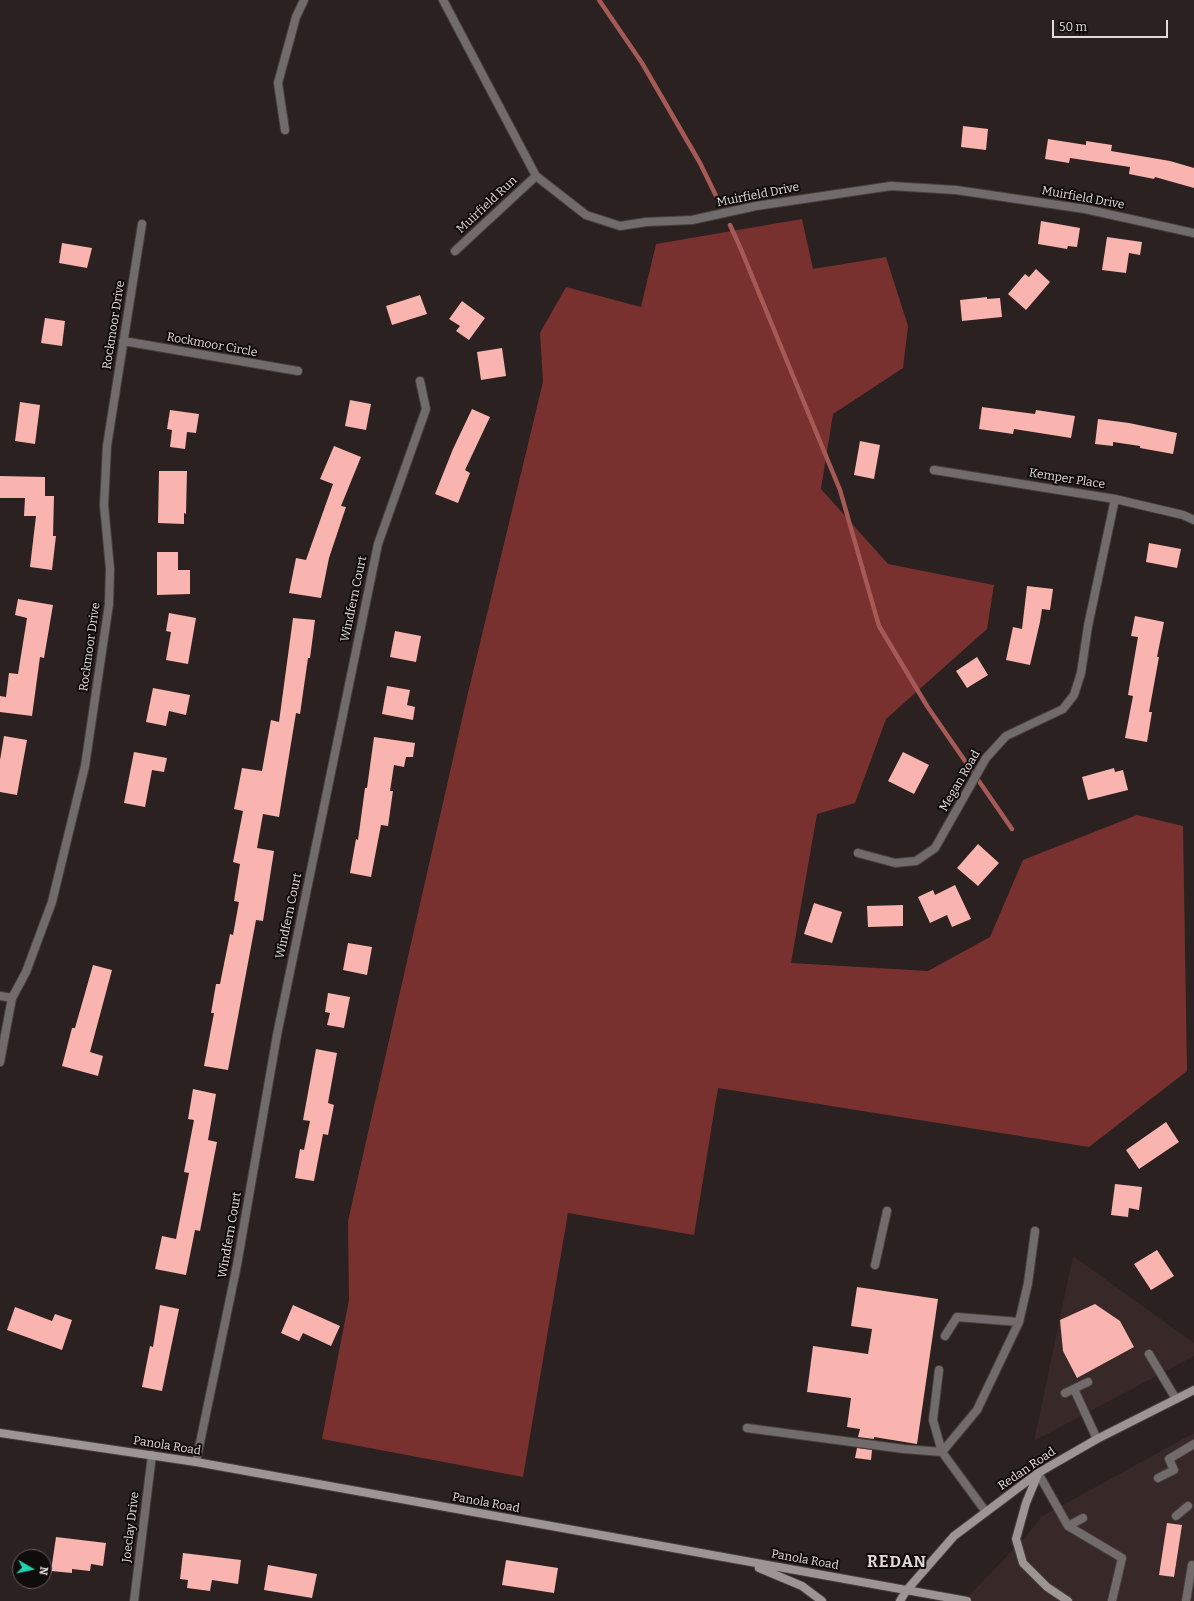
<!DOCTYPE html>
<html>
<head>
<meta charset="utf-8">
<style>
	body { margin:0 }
	#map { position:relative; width:1194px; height:1601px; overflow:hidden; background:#2b2120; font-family:Bitter,serif }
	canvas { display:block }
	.north { position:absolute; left:12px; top:1549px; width:40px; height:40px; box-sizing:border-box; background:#100c0b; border:1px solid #645e5d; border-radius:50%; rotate:99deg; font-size:11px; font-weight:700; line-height:16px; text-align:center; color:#e1dad9 }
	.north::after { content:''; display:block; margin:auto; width:14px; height:18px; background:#1fd5b0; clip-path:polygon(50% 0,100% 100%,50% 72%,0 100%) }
	.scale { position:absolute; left:1052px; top:20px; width:116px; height:18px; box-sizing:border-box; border:2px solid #e1dad9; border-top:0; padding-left:5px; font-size:12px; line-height:14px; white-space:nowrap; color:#e1dad9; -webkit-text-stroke:3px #100c0b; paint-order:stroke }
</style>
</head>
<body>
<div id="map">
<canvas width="1194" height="1601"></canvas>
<div class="north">N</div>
<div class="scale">50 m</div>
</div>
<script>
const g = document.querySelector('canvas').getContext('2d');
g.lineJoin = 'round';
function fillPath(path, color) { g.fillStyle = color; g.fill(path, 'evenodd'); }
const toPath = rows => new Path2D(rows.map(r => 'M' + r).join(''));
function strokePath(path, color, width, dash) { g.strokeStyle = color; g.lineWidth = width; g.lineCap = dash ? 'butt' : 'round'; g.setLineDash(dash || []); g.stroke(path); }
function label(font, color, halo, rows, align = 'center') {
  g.font = font + ' Bitter,serif'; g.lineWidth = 4; g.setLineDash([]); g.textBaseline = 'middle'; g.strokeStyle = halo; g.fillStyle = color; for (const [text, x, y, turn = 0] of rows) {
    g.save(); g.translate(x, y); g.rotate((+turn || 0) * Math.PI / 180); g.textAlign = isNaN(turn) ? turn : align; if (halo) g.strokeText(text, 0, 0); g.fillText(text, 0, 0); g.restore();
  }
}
fillPath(toPath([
	[1073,1256,1194,1343,1194,1356,1034,1441],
	[1194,1433,1194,1601,964,1601,1028,1534,1041,1517]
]), '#382827');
fillPath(toPath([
	[802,219,813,269,886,257,908,326,903,368,833,414,821,489,888,564,994,585,987,629,886,719,855,803,817,814,791,963,928,971,990,937,1023,860,1137,815,1183,826,1187,1071,1089,1147,718,1088,694,1235,568,1213,523,1477,322,1439,349,1300,348,1221,467,697,543,382,540,333,566,287,641,307,656,244]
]), '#78312f');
strokePath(toPath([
	[599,0,642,63,700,163,719,202],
	[730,225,740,247,840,490,879,626,927,706,1012,829]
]), '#a65a56', 4.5);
fillPath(toPath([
	[963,126,988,129,986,150,961,147],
	[1048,139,1086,145,1086,141,1112,145,1111,151,1170,161,1194,168,1194,188,1155,177,1154,179,1129,174,1130,167,1070,158,1069,163,1045,159],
	[1041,221,1080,228,1077,247,1068,246,1067,249,1038,244],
	[1107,237,1142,242,1140,255,1129,253,1126,273,1102,270],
	[62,243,92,248,87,268,59,263],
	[1036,269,1050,282,1026,310,1008,294,1025,274,1029,277],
	[420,295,427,314,392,325,386,306],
	[987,297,987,299,1000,298,1002,317,962,321,960,300],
	[462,301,485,318,469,340,456,331,460,326,449,319],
	[45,318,65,321,62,346,41,343],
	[502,348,506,376,481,380,477,352],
	[350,400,371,404,366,430,345,426],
	[20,402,40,405,35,444,15,441],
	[982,407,1035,414,1036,410,1075,416,1071,438,1014,429,1013,434,979,429],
	[472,409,490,417,465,470,470,473,458,503,435,494,453,449],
	[170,410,199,414,196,433,187,432,185,449,170,447,172,430,167,429],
	[1098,419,1129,423,1177,433,1173,454,1140,448,1140,446,1113,442,1113,446,1095,444],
	[860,441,880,445,874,479,854,475],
	[334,446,361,457,341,506,346,507,329,558,321,598,289,593,296,558,306,560,333,484,320,479],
	[159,471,187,471,186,514,184,513,184,524,158,523],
	[0,476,45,477,45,496,54,496,53,536,56,536,52,570,30,567,36,516,24,516,25,498,0,498],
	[1149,543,1181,549,1177,568,1146,562],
	[157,552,178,552,178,570,190,570,190,594,157,595],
	[1027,586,1053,589,1050,610,1042,609,1040,622,1030,665,1006,660,1013,627,1022,629],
	[18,599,53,605,44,658,40,657,32,716,0,712,0,696,6,697,9,673,18,674,27,618,15,615],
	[169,613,196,618,188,664,166,660,171,632,166,631],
	[1135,616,1164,622,1157,657,1159,657,1149,712,1152,712,1147,742,1125,738,1133,696,1128,695,1138,637,1131,636],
	[293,618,315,620,310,658,308,658,300,714,296,713,279,817,263,814,257,848,274,851,263,921,256,920,228,1070,204,1066,214,1013,211,1013,216,984,220,984,230,934,233,935,239,902,234,901,240,864,233,862,243,811,234,809,242,768,262,771,271,720,279,722],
	[395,631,421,636,416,662,390,657],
	[977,657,988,675,967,688,956,671],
	[387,686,410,690,407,705,415,707,413,720,382,714],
	[153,688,190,695,186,715,169,711,166,726,146,722],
	[4,736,27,740,17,795,0,792,0,760],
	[374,737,415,743,413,757,406,757,404,767,394,765,390,791,393,791,388,826,381,825,371,877,350,873,356,839,358,840,365,788,367,788],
	[134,752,167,758,164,772,152,770,145,807,124,803],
	[903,752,929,765,914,794,888,781],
	[1114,768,1115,772,1123,770,1128,790,1088,800,1082,777],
	[978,844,999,863,978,886,957,868],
	[955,885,971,919,952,927,947,915,930,923,918,897,933,890,935,895],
	[814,903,842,912,832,943,804,934],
	[903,905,903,926,868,927,867,906],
	[348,943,372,947,367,975,343,970],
	[93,965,112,970,90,1052,103,1056,98,1076,62,1066,72,1028,75,1028],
	[328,993,350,997,344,1028,327,1025,330,1013,325,1012],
	[316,1049,337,1053,328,1103,334,1105,328,1135,323,1134,314,1181,295,1178,300,1149,304,1150,310,1121,303,1120],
	[193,1089,216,1094,208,1140,217,1142,200,1231,195,1230,186,1275,155,1269,162,1236,176,1239,189,1173,184,1172,194,1120,188,1119],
	[1166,1122,1179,1142,1139,1169,1126,1150],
	[1115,1184,1142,1187,1139,1210,1129,1208,1128,1217,1111,1215],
	[1157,1250,1174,1276,1151,1290,1134,1264],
	[857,1287,938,1299,917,1444,874,1437,874,1439,858,1437,860,1429,847,1427,851,1398,807,1392,813,1346,868,1354,872,1329,851,1326],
	[1095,1304,1120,1321,1134,1347,1077,1378,1063,1351,1060,1320],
	[160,1305,179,1309,162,1391,142,1387,150,1346,153,1347],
	[293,1305,340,1326,331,1346,303,1333,299,1341,281,1333],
	[15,1307,52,1321,55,1314,72,1320,62,1350,7,1330],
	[857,1448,872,1450,871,1460,855,1458],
	[1167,1523,1182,1525,1174,1577,1159,1575],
	[56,1537,106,1543,103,1566,91,1564,90,1571,72,1569,72,1573,51,1571],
	[183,1553,241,1560,238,1584,212,1580,210,1591,187,1588,188,1580,180,1579],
	[506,1560,558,1568,554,1593,502,1585],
	[268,1565,317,1574,312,1598,264,1590]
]), '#f9b4af');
const service = toPath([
	[875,1265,887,1211],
	[945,1336,957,1317,1019,1322],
	[1149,1354,1176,1399],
	[1074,1389,1097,1439],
	[1065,1393,1088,1382],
	[747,1428,904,1449,942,1452,933,1420,939,1370],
	[1038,1473,1068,1526,1083,1518],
	[1158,1478,1174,1470,1169,1459,1194,1444],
	[986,1512,942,1452,977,1410,1019,1322,1028,1283,1035,1231],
	[1176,1516,1188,1506],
	[1068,1526,1122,1558,1112,1601],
	[1186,1601,1192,1565]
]);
const minor = toPath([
	[443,0,536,176,586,215,620,226,646,222,692,220,756,206,891,186,956,190,1085,209,1194,233],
	[285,130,278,83,296,17,304,0],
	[455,251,536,176],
	[123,341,298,371],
	[934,470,1115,499,1183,515,1194,520],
	[858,853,895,863,916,861,935,848,986,758,1006,736,1063,709,1074,695,1081,673,1088,626,1115,499],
	[0,996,12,998],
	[0,1062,12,998,26,972,52,902,85,766,109,604,110,569,104,505,107,446,142,224],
	[196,1462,237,1265,277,1035,378,544,426,409,420,381],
	[134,1601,152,1455]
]);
const secondary = toPath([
	[0,1433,196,1462,967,1601],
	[1038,1474,1026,1503,1016,1539,1023,1563,1047,1587,1068,1601],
	[759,1568,802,1586,822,1601],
	[900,1601,906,1591,954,1536,1038,1473,1097,1439,1194,1390]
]);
strokePath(service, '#483f3e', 10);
strokePath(minor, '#483f3e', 10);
strokePath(secondary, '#483f3e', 10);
strokePath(service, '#716c6b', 8);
strokePath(minor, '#716c6b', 8);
strokePath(secondary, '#9d9594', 8);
label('12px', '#e1dad9', '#100c0b', [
	["Muirfield Drive",758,195,-11],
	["Muirfield Drive",1083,198,10],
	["Muirfield Run",487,205,-43],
	["Rockmoor Drive",114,325,-81],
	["Rockmoor Circle",212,345,10],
	["Kemper Place",1067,479,9],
	["Windfern Court",354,599,-78],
	["Rockmoor Drive",90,647,-82],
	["Megan Road",960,781,-60],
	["Windfern Court",289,916,-78],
	["Windfern Court",230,1235,-80],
	["Panola Road",167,1446,9],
	["Redan Road",1027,1469,-34],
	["Panola Road",486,1503,10],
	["Joeclay Drive",131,1527,-83],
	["Panola Road",805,1560,10]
]);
g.letterSpacing = '1px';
label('bold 16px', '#e1dad9', '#100c0b', [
	["REDAN",897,1563]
]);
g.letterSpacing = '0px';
</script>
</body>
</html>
